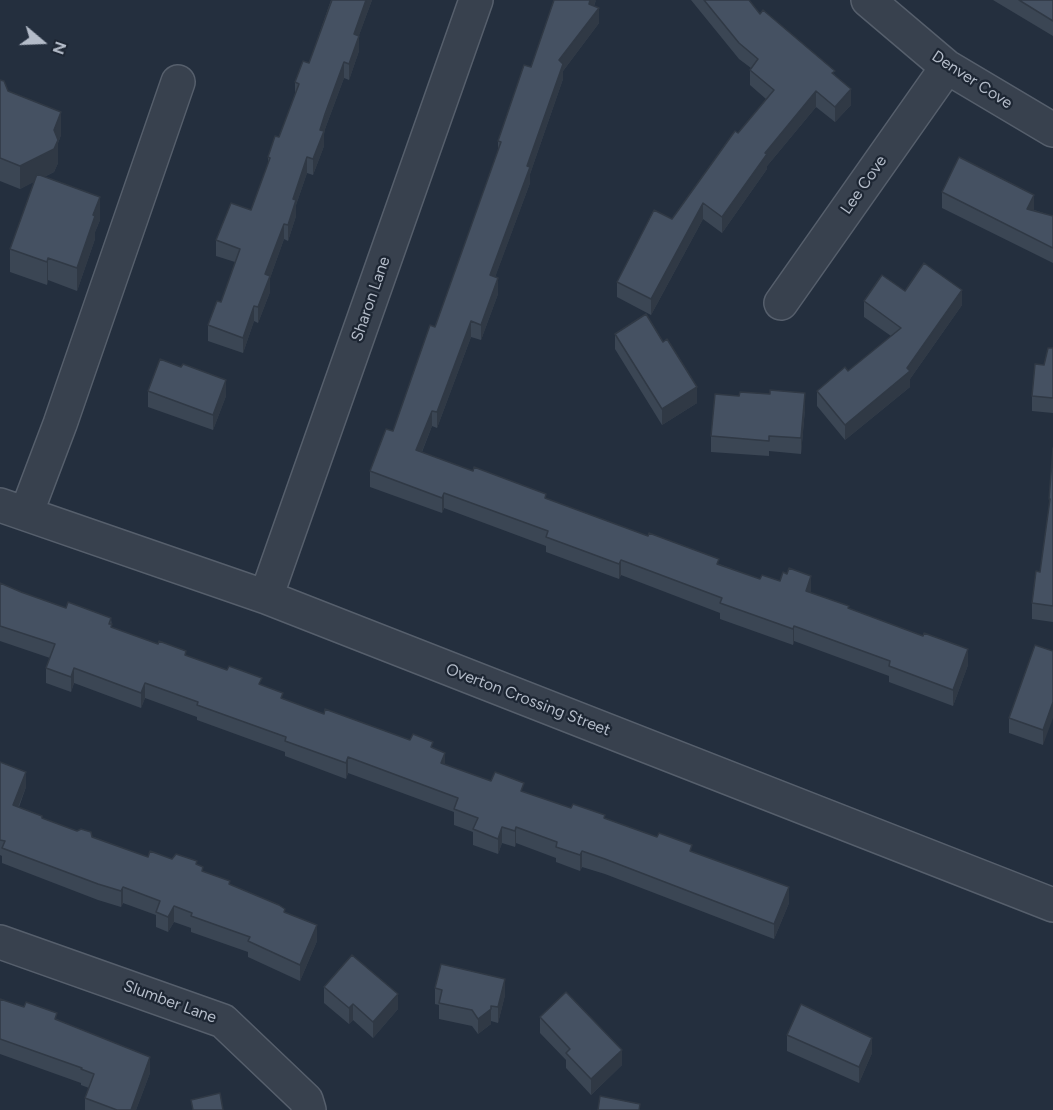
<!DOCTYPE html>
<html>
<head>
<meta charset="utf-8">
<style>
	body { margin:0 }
	#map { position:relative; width:1053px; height:1110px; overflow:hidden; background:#242f3e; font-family:Figtree,sans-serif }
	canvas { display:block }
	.north { position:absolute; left:12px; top:12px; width:60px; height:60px; -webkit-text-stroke:4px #1d2633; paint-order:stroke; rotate:109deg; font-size:16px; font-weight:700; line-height:24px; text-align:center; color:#b4bcc9 }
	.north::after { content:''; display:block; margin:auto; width:21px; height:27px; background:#b4bcc9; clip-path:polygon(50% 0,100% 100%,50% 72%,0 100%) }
</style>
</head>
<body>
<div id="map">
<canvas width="1053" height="1110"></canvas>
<div class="north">N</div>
</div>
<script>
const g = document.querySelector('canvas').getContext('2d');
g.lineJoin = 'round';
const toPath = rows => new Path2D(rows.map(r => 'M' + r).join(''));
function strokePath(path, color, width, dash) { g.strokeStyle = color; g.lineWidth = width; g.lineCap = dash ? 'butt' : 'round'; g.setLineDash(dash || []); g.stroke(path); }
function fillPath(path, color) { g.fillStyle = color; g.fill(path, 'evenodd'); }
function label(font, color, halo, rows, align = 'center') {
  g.font = font + ' Figtree,sans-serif'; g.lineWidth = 4.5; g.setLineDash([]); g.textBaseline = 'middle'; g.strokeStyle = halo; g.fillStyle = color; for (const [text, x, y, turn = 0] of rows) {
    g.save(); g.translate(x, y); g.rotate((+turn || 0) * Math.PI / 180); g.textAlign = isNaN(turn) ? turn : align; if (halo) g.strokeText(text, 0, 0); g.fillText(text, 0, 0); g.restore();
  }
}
const minor = toPath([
	[868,0,947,67,1053,130],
	[781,303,947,67],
	[0,505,266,597,1053,905],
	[26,514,60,424,178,82],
	[266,597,476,0],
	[0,942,223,1021,306,1100,309,1110]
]);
strokePath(minor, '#565f6c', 36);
strokePath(minor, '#38414e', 33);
fillPath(toPath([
	[331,0,372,0,359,35,359,51,349,80,344,78,325,129,324,134,324,146,313,175,307,173,296,205,296,216,288,241,284,239,270,278,270,292,258,323,254,321,243,353,208,341,208,325,221,302,235,262,216,256,216,240,251,210,268,164,268,157,279,137,295,94,295,82,309,63],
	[596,0,594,6,599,23,563,71,563,79,530,174,530,183,495,277,498,294,481,340,471,337,437,428,432,426,422,452,719,564,760,579,811,592,811,593,849,608,968,665,953,706,889,682,889,676,794,641,793,645,720,619,720,613,621,575,619,579,546,552,546,546,444,508,442,513,370,487,370,471,393,431,435,327,498,151,498,141,531,67],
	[691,0,749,0,760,14,835,75,851,105,835,122,816,107,767,166,767,169,722,233,703,219,651,315,617,297,617,282,672,219,738,133,766,99,750,85,750,70,751,68,739,59],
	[993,0,1053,0,1053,36],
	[0,80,8,91,61,135,58,143,58,163,54,172,44,177,100,220,95,232,95,239,77,291,48,280,47,285,10,272,10,249,35,181,20,189,0,181],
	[942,192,1034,210,1053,216,1053,263,942,208],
	[905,291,962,305,910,379,910,387,845,440,817,406,817,391,848,371,891,336,864,317,864,301],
	[615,334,697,403,662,425,615,349],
	[1053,348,1053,413,1032,411,1032,396,1044,365],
	[181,367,226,396,213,430,148,407,148,391],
	[805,409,801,454,769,451,769,456,711,452,711,436],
	[1053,448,1053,622,1032,619,1032,603,1040,572,1049,511,1049,499],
	[0,583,21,592,66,608,111,618,112,627,262,685,283,699,324,714,433,748,445,765,571,808,605,819,692,852,789,903,774,939,605,874,582,867,580,871,556,862,556,858,516,843,515,847,502,843,498,854,473,845,473,832,454,825,454,812,348,773,346,779,285,756,285,752,197,720,197,717,145,698,141,708,74,683,71,692,46,683,46,668,50,658,0,641],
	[1053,651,1043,745,1009,733,1009,718],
	[0,762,26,787,19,807,42,818,148,857,172,859,197,865,203,871,285,912,317,941,300,981,248,957,248,952,191,932,191,928,174,922,168,932,156,927,156,915,123,903,121,907,98,900,2,863,2,856,0,855],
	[324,987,398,1009,373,1038,353,1020,349,1024,324,1003],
	[435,988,505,995,498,1023,491,1021,491,1024,478,1034,472,1026,439,1019,439,1005,435,1004],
	[0,999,57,1019,150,1073,136,1110,85,1110,85,1098,89,1088,81,1085,81,1083,0,1054],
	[540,1017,622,1065,591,1095,566,1068,566,1060,540,1033],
	[787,1035,872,1053,859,1083,787,1051]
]), '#3b4654');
fillPath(toPath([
	[366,0,372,0,354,49,354,34],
	[590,0,596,0,589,20,589,4],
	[599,8,599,23,563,71,563,79,530,174,530,183,490,291,490,275,527,166,559,60],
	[359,36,359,51,349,80,349,64],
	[344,62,344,78,325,129,324,134,324,146,313,175,313,159,320,130],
	[851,89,851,105,835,122,835,107],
	[816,91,816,107,767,166,767,169,722,233,722,217,765,153],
	[61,112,61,135,58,143,58,163,54,172,20,189,20,166,54,130],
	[307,157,307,173,296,205,296,216,288,241,288,225,293,199],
	[1034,195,1034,210,1027,225,1027,209],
	[100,197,100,220,95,232,95,239,77,291,77,268,93,215],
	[703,203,703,219,651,315,651,299],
	[284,224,284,239,270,278,270,292,258,323,258,307,265,274],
	[48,258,48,280,47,285,47,262],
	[498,278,498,294,481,340,481,325],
	[962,290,962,305,910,379,910,387,845,440,845,425,907,368],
	[254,306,254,321,243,353,243,338],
	[471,321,471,337,437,428,437,412],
	[226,380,226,396,213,430,213,415],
	[697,387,697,403,662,425,662,409],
	[805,393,805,409,801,454,801,438],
	[432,411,432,426,416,466,416,450],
	[444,493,444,508,442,513,442,498],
	[621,560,621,575,619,579,619,564],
	[811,576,811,592,806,607,806,591],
	[794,626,794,641,793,645,793,629],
	[968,649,968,665,953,706,953,690],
	[74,668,74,683,71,692,71,677],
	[145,683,145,698,141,708,141,693],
	[1053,702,1053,718,1043,745,1043,730],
	[445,753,445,768,441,763],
	[348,757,348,773,346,779,346,763],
	[26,772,26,787,13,820,13,805],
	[502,827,502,843,498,854,498,839],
	[516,827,516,843,515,847,515,831],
	[582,851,582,867,580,871,580,855],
	[123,887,123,903,121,907,121,891],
	[789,887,789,903,774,939,774,924],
	[174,906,174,922,168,932,168,917],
	[317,925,317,941,300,981,300,965],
	[505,979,505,995,498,1023,498,1007],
	[398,994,398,1009,373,1038,373,1022],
	[353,1004,353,1020,349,1024,349,1008],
	[491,1006,491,1024,478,1034,478,1019],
	[872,1038,872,1053,859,1083,859,1067],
	[622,1050,622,1065,591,1095,591,1079],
	[150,1057,150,1073,136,1110,131,1110]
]), '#303945');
const building = toPath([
	[332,0,366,0,354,34,359,36,349,64,344,62,325,114,320,130,324,131,313,159,307,157,293,199,296,200,288,225,284,224,265,274,270,276,258,307,254,306,243,338,208,325,217,301,221,302,240,249,216,240,231,203,251,210,270,158,268,157,275,136,279,137,299,84,295,82,303,61,309,63,332,0],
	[554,0,590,0,589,4,599,8,559,60,563,64,527,166,530,167,490,275,498,278,481,325,471,321,437,412,432,411,416,450,473,471,474,467,546,494,545,498,648,536,649,533,719,559,717,564,760,579,762,575,780,581,783,572,787,574,789,568,811,576,806,591,849,606,848,608,923,636,924,633,968,649,953,690,889,666,890,661,794,626,793,629,720,603,722,598,621,560,619,564,546,537,548,531,444,493,442,498,370,471,386,429,393,431,430,325,435,327,501,142,498,141,524,65,531,67,554,0],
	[704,0,749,0,760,14,763,10,835,71,832,73,851,89,835,107,816,91,765,153,767,154,722,217,703,203,651,299,617,282,654,210,672,219,735,131,738,133,774,90,750,70,758,59,739,43,704,0],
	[1019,0,1053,0,1053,21,1019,0],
	[0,80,4,81,8,91,61,112,54,130,58,140,54,149,20,166,0,158,0,80],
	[959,157,1034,195,1027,209,1053,216,1053,248,942,192,959,157],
	[37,174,100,197,93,215,95,216,77,268,48,258,47,262,10,249,37,174],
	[924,263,962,290,907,368,910,371,845,425,817,391,845,367,848,371,901,328,864,301,882,275,905,291,924,263],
	[646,314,663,342,667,339,697,387,662,409,615,334,646,314],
	[1048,348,1053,348,1053,398,1032,396,1035,364,1044,365,1048,348],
	[160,359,181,367,183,364,226,380,213,415,148,391,160,359],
	[770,390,805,393,801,438,769,436,769,441,711,436,715,394,739,396,740,392,770,394,770,390],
	[1053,448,1053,606,1032,603,1036,571,1040,572,1050,499,1049,499,1053,448],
	[0,583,21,592,66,608,68,602,111,618,109,624,112,624,111,627,158,644,159,641,186,651,185,655,227,670,229,666,262,678,259,684,283,693,281,698,324,714,325,709,410,740,413,734,433,742,431,747,445,753,441,763,491,781,495,772,524,783,521,791,571,808,573,804,605,815,604,818,657,837,659,833,692,845,690,851,789,887,774,924,605,859,582,851,580,855,556,847,557,842,516,827,515,831,502,827,498,839,473,829,478,818,454,809,458,798,348,757,346,763,285,741,286,737,197,705,198,702,145,683,141,693,74,668,71,677,46,668,55,644,0,626,0,583],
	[1035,645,1053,651,1053,702,1043,730,1009,718,1035,645],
	[0,762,26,772,13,805,42,816,42,818,77,831,81,829,91,832,92,837,148,857,150,851,172,859,176,854,197,861,196,864,203,867,202,871,230,881,229,884,279,905,285,909,284,912,317,925,300,965,248,941,250,937,191,916,192,913,174,906,168,917,156,912,160,901,123,887,121,891,98,884,2,848,5,841,0,840,0,762],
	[352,955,398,994,373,1022,353,1004,349,1008,324,987,352,955],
	[441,964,505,979,498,1007,491,1006,491,1009,478,1019,472,1010,439,1003,442,990,435,988,441,964],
	[566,992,622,1050,591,1079,566,1053,570,1049,540,1017,566,992],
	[0,999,24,1007,26,1002,57,1013,55,1019,150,1057,131,1110,117,1110,85,1098,94,1074,81,1069,82,1068,0,1039,0,999],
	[801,1004,872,1038,859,1067,787,1035,801,1004],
	[220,1093,223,1110,193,1110,191,1100,220,1093],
	[600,1096,640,1104,639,1110,598,1110,600,1096]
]);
fillPath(building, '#455162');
strokePath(building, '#303945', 1.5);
label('16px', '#b4bcc9', '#1d2633', [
	["Denver Cove",972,80,33],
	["Lee Cove",864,185,-55],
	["Sharon Lane",371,299,-71],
	["Overton Crossing Street",528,700,21],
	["Slumber Lane",170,1002,20]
]);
</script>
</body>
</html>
